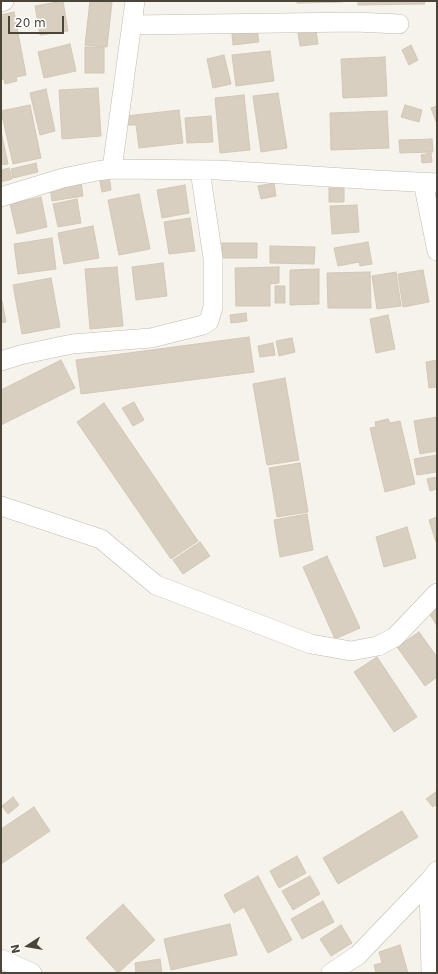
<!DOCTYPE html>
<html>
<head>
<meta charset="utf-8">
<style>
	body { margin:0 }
	#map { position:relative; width:438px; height:974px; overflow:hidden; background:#f6f3ec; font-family:"DejaVu Sans",sans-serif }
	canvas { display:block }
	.frame { position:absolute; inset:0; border:2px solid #4b4439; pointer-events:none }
	.north { position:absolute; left:8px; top:926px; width:40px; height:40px; -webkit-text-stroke:3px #fff; paint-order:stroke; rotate:258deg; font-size:11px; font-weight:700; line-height:16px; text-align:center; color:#4b4439 }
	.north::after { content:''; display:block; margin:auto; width:14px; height:18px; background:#4b4439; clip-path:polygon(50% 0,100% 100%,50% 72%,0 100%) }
	.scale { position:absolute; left:8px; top:16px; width:56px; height:18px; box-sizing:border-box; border:2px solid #4b4439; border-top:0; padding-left:5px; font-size:12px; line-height:14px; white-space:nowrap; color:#4b4439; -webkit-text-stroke:3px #fff; paint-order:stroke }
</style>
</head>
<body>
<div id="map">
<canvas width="438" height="974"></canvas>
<div class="frame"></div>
<div class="north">N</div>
<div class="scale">20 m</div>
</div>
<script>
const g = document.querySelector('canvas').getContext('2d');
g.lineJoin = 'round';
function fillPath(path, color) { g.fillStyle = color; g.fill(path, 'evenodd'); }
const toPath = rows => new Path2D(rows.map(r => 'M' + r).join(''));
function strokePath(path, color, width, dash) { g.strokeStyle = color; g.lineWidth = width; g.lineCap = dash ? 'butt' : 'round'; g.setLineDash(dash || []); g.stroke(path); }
const building = toPath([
	[63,1,68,31,40,35,35,6,63,1],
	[90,1,112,2,107,47,85,45,90,1],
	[297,1,343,1,343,2,297,3,297,1],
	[358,1,424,1,425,4,358,5,358,1],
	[14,12,26,75,16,77,17,81,5,84,4,79,1,80,1,15,14,12],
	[257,30,259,42,233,45,232,33,257,30],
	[316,31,318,44,300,46,298,33,316,31],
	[70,44,76,71,44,78,38,52,70,44],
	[411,45,418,60,409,65,402,50,411,45],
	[85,47,104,47,104,73,85,73,85,47],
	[270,51,274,81,236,86,232,55,270,51],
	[224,55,231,84,213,88,207,59,224,55],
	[385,57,387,96,343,98,341,59,385,57],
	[98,88,101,136,62,139,59,90,98,88],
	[46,89,55,131,40,135,30,93,46,89],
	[278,93,287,148,261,152,253,96,278,93],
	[244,95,250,150,220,153,215,98,244,95],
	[30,105,41,158,13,164,1,111,30,105],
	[405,105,422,110,419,122,401,117,405,105],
	[437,106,437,124,431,108,437,106],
	[179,110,183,143,139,148,136,125,127,125,126,116,179,110],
	[387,111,389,148,331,150,330,113,387,111],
	[211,116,213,142,187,143,185,118,211,116],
	[1,131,8,164,1,165,1,131],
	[432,139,433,152,400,153,399,140,432,139],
	[431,153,432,162,422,163,421,155,431,153],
	[36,163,38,172,13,178,11,169,36,163],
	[9,168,12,179,1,182,1,170,9,168],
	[109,175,111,190,102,192,99,177,109,175],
	[81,182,83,196,52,201,50,187,81,182],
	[274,183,276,196,261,199,258,186,274,183],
	[185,185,189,213,162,218,157,190,185,185],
	[329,188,344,188,344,202,329,202,329,188],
	[139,194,150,249,119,255,108,200,139,194],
	[41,197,47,227,17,234,10,204,41,197],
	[77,199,81,223,58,227,53,204,77,199],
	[357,205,359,232,332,234,330,206,357,205],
	[190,218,195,251,169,254,164,222,190,218],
	[93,226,99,258,64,264,58,233,93,226],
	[52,238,56,269,18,274,14,244,52,238],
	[368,242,372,264,360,266,359,262,338,266,334,248,368,242],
	[222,243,257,243,257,258,222,258,222,243],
	[270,246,315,247,314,264,270,263,270,246],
	[163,263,167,296,136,300,132,267,163,263],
	[117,267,123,326,90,329,85,269,117,267],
	[279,267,279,283,270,284,270,306,236,306,235,268,279,267],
	[319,269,319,304,290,305,290,270,319,269],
	[423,270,429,302,403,307,398,274,423,270],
	[370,272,371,308,328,308,327,273,370,272],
	[396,272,401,306,377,309,372,276,396,272],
	[51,278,60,327,22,334,13,285,51,278],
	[275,286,285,286,285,303,275,303,275,286],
	[1,301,2,301,6,322,1,323,1,301],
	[246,313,247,321,231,323,230,315,246,313],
	[388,315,395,349,376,353,370,319,388,315],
	[249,337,254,372,81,394,76,360,249,337],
	[292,338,295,352,279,356,276,341,292,338],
	[273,343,275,355,260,357,258,346,273,343],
	[61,360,75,388,1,425,1,390,61,360],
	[437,360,437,387,429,388,426,362,437,360],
	[285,378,299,460,267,465,253,384,285,378],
	[134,402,144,420,133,426,122,408,134,402],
	[104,403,198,541,171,559,77,422,104,403],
	[437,417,437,451,420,454,414,421,437,417],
	[388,419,390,423,400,421,415,484,385,492,370,428,376,427,375,422,388,419],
	[437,455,437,472,417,475,414,459,437,455],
	[300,463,308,512,277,517,269,468,300,463],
	[437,477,437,489,430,491,427,479,437,477],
	[307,514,313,550,280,557,274,520,307,514],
	[437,517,437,545,429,520,437,517],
	[407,527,416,558,384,567,376,537,407,527],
	[200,542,210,556,183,574,173,560,200,542],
	[327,556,360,628,335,639,303,567,327,556],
	[437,608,437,626,429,613,437,608],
	[419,632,437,657,437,677,425,686,397,647,419,632],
	[377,657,417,717,394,732,354,672,377,657],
	[437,791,437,804,433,807,426,799,437,791],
	[13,797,19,805,8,814,2,806,13,797],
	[34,807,50,831,1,864,1,829,34,807],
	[402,811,418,837,338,884,323,858,402,811],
	[297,856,306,873,279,888,270,871,297,856],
	[258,876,292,940,268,953,244,907,234,913,224,895,258,876],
	[310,876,320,894,293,910,282,891,310,876],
	[323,901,334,922,302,939,291,919,323,901],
	[123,904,155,940,118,973,86,938,123,904],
	[230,924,237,955,171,970,164,939,230,924],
	[341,925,352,943,331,956,320,939,341,925],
	[400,945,408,973,376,973,374,965,382,963,379,952,400,945],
	[160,959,162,973,136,973,135,963,160,959]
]);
fillPath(building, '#d8cfc1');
strokePath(building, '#d3c7b4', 1);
const minor = toPath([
	[1,2,4,1],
	[132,25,355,22,399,24],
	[112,169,135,1],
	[423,182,437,251],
	[1,197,63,178,97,171,112,169,218,170,376,180,437,183],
	[1,361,20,355,72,344,151,338,203,325,209,321,213,307,213,258,200,170],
	[1,506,101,539,156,585,311,644,351,651,378,646,395,637,437,593],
	[429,881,431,973],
	[1,959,32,973],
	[331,973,358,955,429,881,437,871]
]);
strokePath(minor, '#c2bbae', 20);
strokePath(minor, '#fff', 19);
</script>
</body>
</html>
